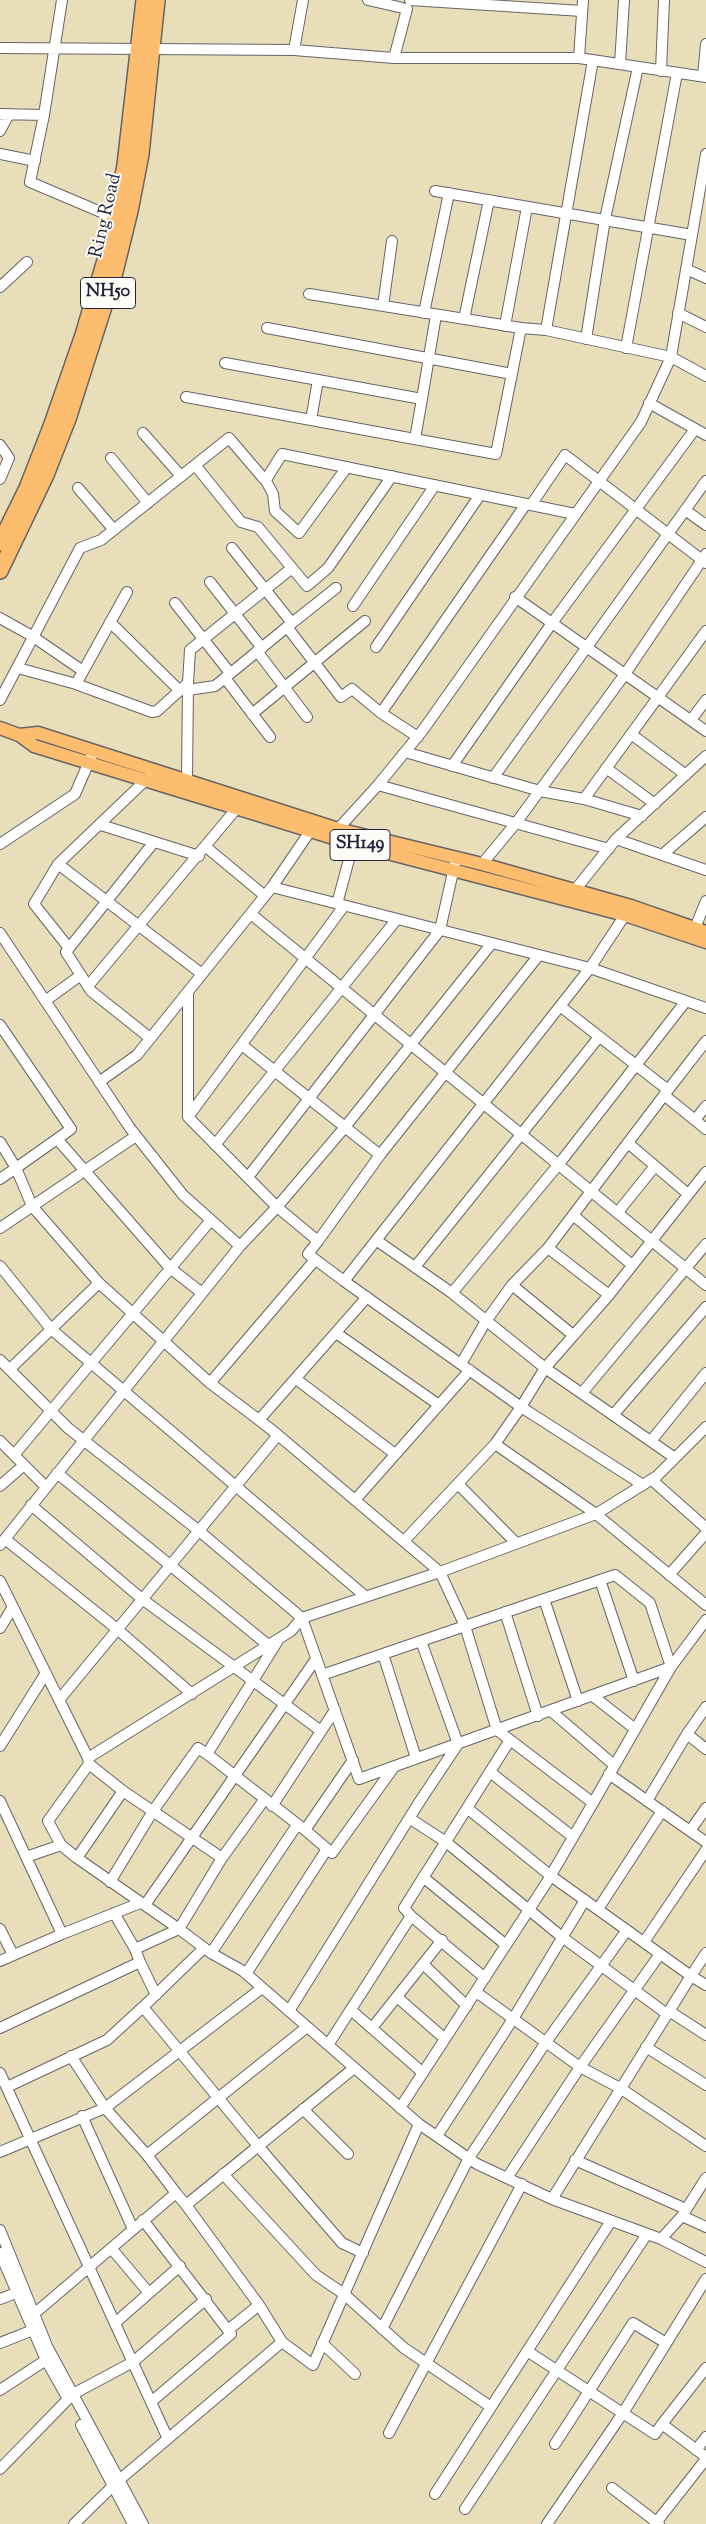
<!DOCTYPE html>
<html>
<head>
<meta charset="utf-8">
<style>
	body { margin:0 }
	canvas { display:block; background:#e8deb9 }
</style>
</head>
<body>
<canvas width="706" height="2524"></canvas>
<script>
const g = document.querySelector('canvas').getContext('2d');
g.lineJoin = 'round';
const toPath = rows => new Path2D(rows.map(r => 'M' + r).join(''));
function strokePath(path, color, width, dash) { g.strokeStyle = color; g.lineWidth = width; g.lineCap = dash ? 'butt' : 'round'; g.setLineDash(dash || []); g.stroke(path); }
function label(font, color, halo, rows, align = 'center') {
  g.font = font + ' "Sorts Mill Goudy",serif'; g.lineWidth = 4; g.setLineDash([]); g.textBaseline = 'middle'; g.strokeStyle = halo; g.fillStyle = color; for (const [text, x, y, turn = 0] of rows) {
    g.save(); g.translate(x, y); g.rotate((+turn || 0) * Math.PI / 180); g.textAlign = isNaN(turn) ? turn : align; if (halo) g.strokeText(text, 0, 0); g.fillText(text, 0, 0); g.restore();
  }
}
const minor = toPath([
	[368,0,407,9,394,58],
	[410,0,582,11],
	[0,48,294,50,394,58,579,58,706,77],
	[294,50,303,0],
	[579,58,583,0],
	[620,64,624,0],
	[661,71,664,0],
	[703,76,706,44],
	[0,114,44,115,62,0],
	[44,115,30,182,115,218],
	[0,131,9,114],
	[0,154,35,161],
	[435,191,692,235],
	[686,269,706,278],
	[0,287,27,262],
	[309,294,521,328,546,330,593,60],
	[383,306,392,241],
	[424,313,449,193],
	[678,313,706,327],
	[464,319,489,200],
	[505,326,527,207],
	[267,328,512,374],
	[546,330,671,357,706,376],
	[586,339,605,219,638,67],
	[626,348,677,73],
	[225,363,422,399,415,439],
	[186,397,496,454,521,328],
	[422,399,436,315],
	[649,403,706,435],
	[311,420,318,380],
	[143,433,181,476],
	[0,445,9,458,0,479],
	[111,458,148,503],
	[195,465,241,522,258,527,307,586,328,568,392,476],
	[265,479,273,494,275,511,299,533,347,467],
	[78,488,114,530],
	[531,505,565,455,706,563],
	[685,510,706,525],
	[232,548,292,623],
	[210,582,262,648],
	[336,588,287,627,341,697,352,689,381,713,418,737],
	[515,597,706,731],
	[175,603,230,673],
	[353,606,435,485],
	[0,618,32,636,83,671],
	[110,622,179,690],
	[376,647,480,495],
	[257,651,307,717],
	[18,668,76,684,152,712,157,711,188,683],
	[225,678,270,737],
	[76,684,127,592],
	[188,690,215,686,287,627],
	[0,700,80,548,101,540,229,438,264,479,267,478,282,454,575,514],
	[381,713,526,504],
	[252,714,365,621],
	[691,720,706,700],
	[631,734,686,775],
	[405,752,540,791,584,799,706,631],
	[452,766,552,623,695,429],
	[606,768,655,804],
	[150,776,58,864,202,974],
	[493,778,706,481],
	[187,780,188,683,190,650,292,568],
	[378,785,609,849],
	[584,799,642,816],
	[101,825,199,856],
	[338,829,378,785,423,730,641,422,671,357,706,154],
	[616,839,706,870],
	[0,844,75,794,91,757],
	[206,847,265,896],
	[662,855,706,817],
	[58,864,34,904,69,948],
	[482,864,516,823,625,674,706,554],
	[272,887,590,968,706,1008],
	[575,890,616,839,706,756],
	[337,904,355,837],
	[629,909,590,968,344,1281,521,1407,545,1368,609,1295,706,1172],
	[251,914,706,1285],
	[695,928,706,901],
	[0,933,130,1128,183,1195,240,1246,277,1207,318,1241,308,1254,344,1281],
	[88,986,237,808],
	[188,992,188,1117,277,1207,345,1127,492,943],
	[45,1001,81,975],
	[560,1006,668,1090,706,1041],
	[0,1025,71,1129,57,1139,170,1268,202,1293],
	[150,1038,91,991,66,952,154,842],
	[242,1045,380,1155,318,1241],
	[99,1082,137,1055,272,887,311,830],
	[664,1095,706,1129],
	[188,1117,344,906],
	[695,1120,706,1106],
	[0,1142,16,1168,57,1139],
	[628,1143,688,1194],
	[215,1145,397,919],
	[380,1155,539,955],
	[248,1177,440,930,455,863],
	[0,1179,16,1168,32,1206,99,1283,210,1383,315,1260],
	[618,1212,655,1166],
	[573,1215,632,1265],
	[0,1228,136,1136],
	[376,1240,452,1293,559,1164,686,1001],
	[548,1248,609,1295],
	[0,1266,51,1329,365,1596],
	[415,1267,599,1037],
	[512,1285,573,1335],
	[452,1293,545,1368,675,1458],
	[336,1333,439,1405],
	[0,1360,68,1428,198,1530,302,1618,440,1572,596,1514,657,1476,706,1427],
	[461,1364,486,1321,512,1285,548,1248,668,1090],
	[10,1369,99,1283],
	[296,1379,395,1454],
	[210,1383,259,1420],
	[582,1393,706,1244],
	[614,1414,706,1307],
	[278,1435,440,1572,465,1626,497,1730,593,1803,671,1667,650,1603,615,1575,465,1626,421,1641,383,1654,322,1675],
	[0,1441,46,1487],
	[651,1441,706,1373],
	[495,1444,596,1514,706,1605],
	[14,1455,211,1220],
	[57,1473,268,1645],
	[652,1480,706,1528],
	[458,1484,516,1543],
	[0,1486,24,1465],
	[355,1500,470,1370],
	[31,1505,142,1599,321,1731],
	[5,1539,117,1629,192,1694],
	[404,1541,495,1444,521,1407,643,1485],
	[0,1545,240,1246],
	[669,1575,706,1533],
	[600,1580,634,1681],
	[0,1581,88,1758,89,1764,123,1791,222,1858,179,1929,211,1953,243,1971,419,2124,313,2365,282,2342,118,2481,74,2524],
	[544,1599,578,1701],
	[505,1612,538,1716],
	[0,1628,13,1607],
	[277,1642,207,1754,305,1830,353,1760],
	[383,1654,416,1758],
	[593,1696,635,1729],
	[59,1700,278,1435,259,1420,367,1297],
	[706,1707,687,1734,706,1749],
	[551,1711,614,1765],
	[0,1746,46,1673],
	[88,1758,291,1631,302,1618,359,1779,671,1667,706,1620],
	[490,1772,573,1837],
	[609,1774,690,1831],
	[0,1801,62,1934,0,1961],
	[647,1801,687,1734],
	[272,1806,335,1710],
	[467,1808,551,1876,691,1976,706,1953],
	[706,1808,690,1831,706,1842],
	[409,1818,446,1842,562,1937,667,2014],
	[305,1830,332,1853,394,1767],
	[61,1845,48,1821,89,1764],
	[26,1857,61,1845,77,1858,179,1929],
	[77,1858,123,1791],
	[222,1858,264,1800],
	[423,1877,506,1945],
	[110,1882,153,1811,198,1748,207,1754],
	[145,1905,316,1659],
	[598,1909,662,1811],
	[114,1913,135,1949],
	[411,1916,485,1978],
	[0,1929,13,1955],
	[62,1934,140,1903],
	[644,1942,706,1850],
	[204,1948,143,2007,258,2146,342,2243,363,2253],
	[211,1953,297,1825],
	[140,1962,156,1995],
	[423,1964,467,2006],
	[246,1974,327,1849],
	[476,1992,580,2067,620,2088,706,2146],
	[397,1997,445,2039],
	[351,2010,423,2073],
	[289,2011,420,1801,458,1744,421,1641],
	[669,2011,706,2035],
	[0,2028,140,1962,135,1949,179,1929],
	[372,2028,442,1940],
	[328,2045,411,1916,404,1908,510,1740],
	[646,2047,706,2085],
	[71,2056,105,2108,147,2155,176,2193],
	[0,2073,168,2439],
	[7,2087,107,2040,143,2007],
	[400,2108,547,1882,593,1803],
	[303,2109,348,2154],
	[82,2116,133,2229],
	[419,2124,477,2164,552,2199,691,1976,706,1985],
	[437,2136,513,2019,585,1900],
	[0,2152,105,2108,262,1988],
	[147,2155,307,2027],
	[575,2160,686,2209],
	[223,2174,316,2275,344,2294,404,2348,491,2407],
	[507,2178,580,2067,660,1954],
	[552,2199,661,2239,682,2216,706,2178],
	[186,2205,259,2305,282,2342],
	[682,2216,706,2227],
	[143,2220,231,2334,151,2402],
	[0,2230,47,2346,143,2524],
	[661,2239,706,2262],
	[111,2248,149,2293],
	[0,2253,46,2360,68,2399],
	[0,2299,16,2293],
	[34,2314,176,2193,186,2205,354,2068],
	[115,2323,180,2266],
	[382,2329,469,2158,546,2042,627,1930],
	[228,2330,259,2305],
	[0,2343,33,2330],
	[322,2343,355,2374],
	[527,2351,655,2434,662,2424,706,2457],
	[0,2390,46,2360],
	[662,2424,706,2368],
	[81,2425,133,2524],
	[389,2433,522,2184],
	[555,2444,633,2323,666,2343],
	[696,2450,706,2437],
	[0,2469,73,2394,133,2362,206,2299],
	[612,2488,659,2524],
	[435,2494,611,2221],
	[465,2509,647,2234],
	[547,2524,623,2413,706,2279],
	[655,2524,706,2459]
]);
const major = toPath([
	[0,728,19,735,34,746,353,844,625,915,706,942],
	[19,735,38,733,338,829,482,864,631,906,706,932]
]);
const highway = toPath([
	[0,543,27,488,52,424,83,335,110,243,125,165,144,0],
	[0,571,46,475,68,419,115,272,130,211,141,154,157,0]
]);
strokePath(minor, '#676467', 12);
strokePath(major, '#676467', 15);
strokePath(highway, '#676467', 18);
strokePath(minor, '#fff', 10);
strokePath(major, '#fcbd6f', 12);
strokePath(highway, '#fcbd6f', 15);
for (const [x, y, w] of [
	[108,293,55],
	[360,845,60]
]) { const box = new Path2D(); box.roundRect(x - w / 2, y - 15.5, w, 31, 4); g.fillStyle = '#fdfcf7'; g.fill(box); strokePath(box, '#22223b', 1); }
label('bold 18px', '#22223b', null, [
	["NH50",108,293],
	["SH149",360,845]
]);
label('19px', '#22223b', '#fdfcf7', [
	["Ring Road",107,216,-77]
]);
</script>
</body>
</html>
